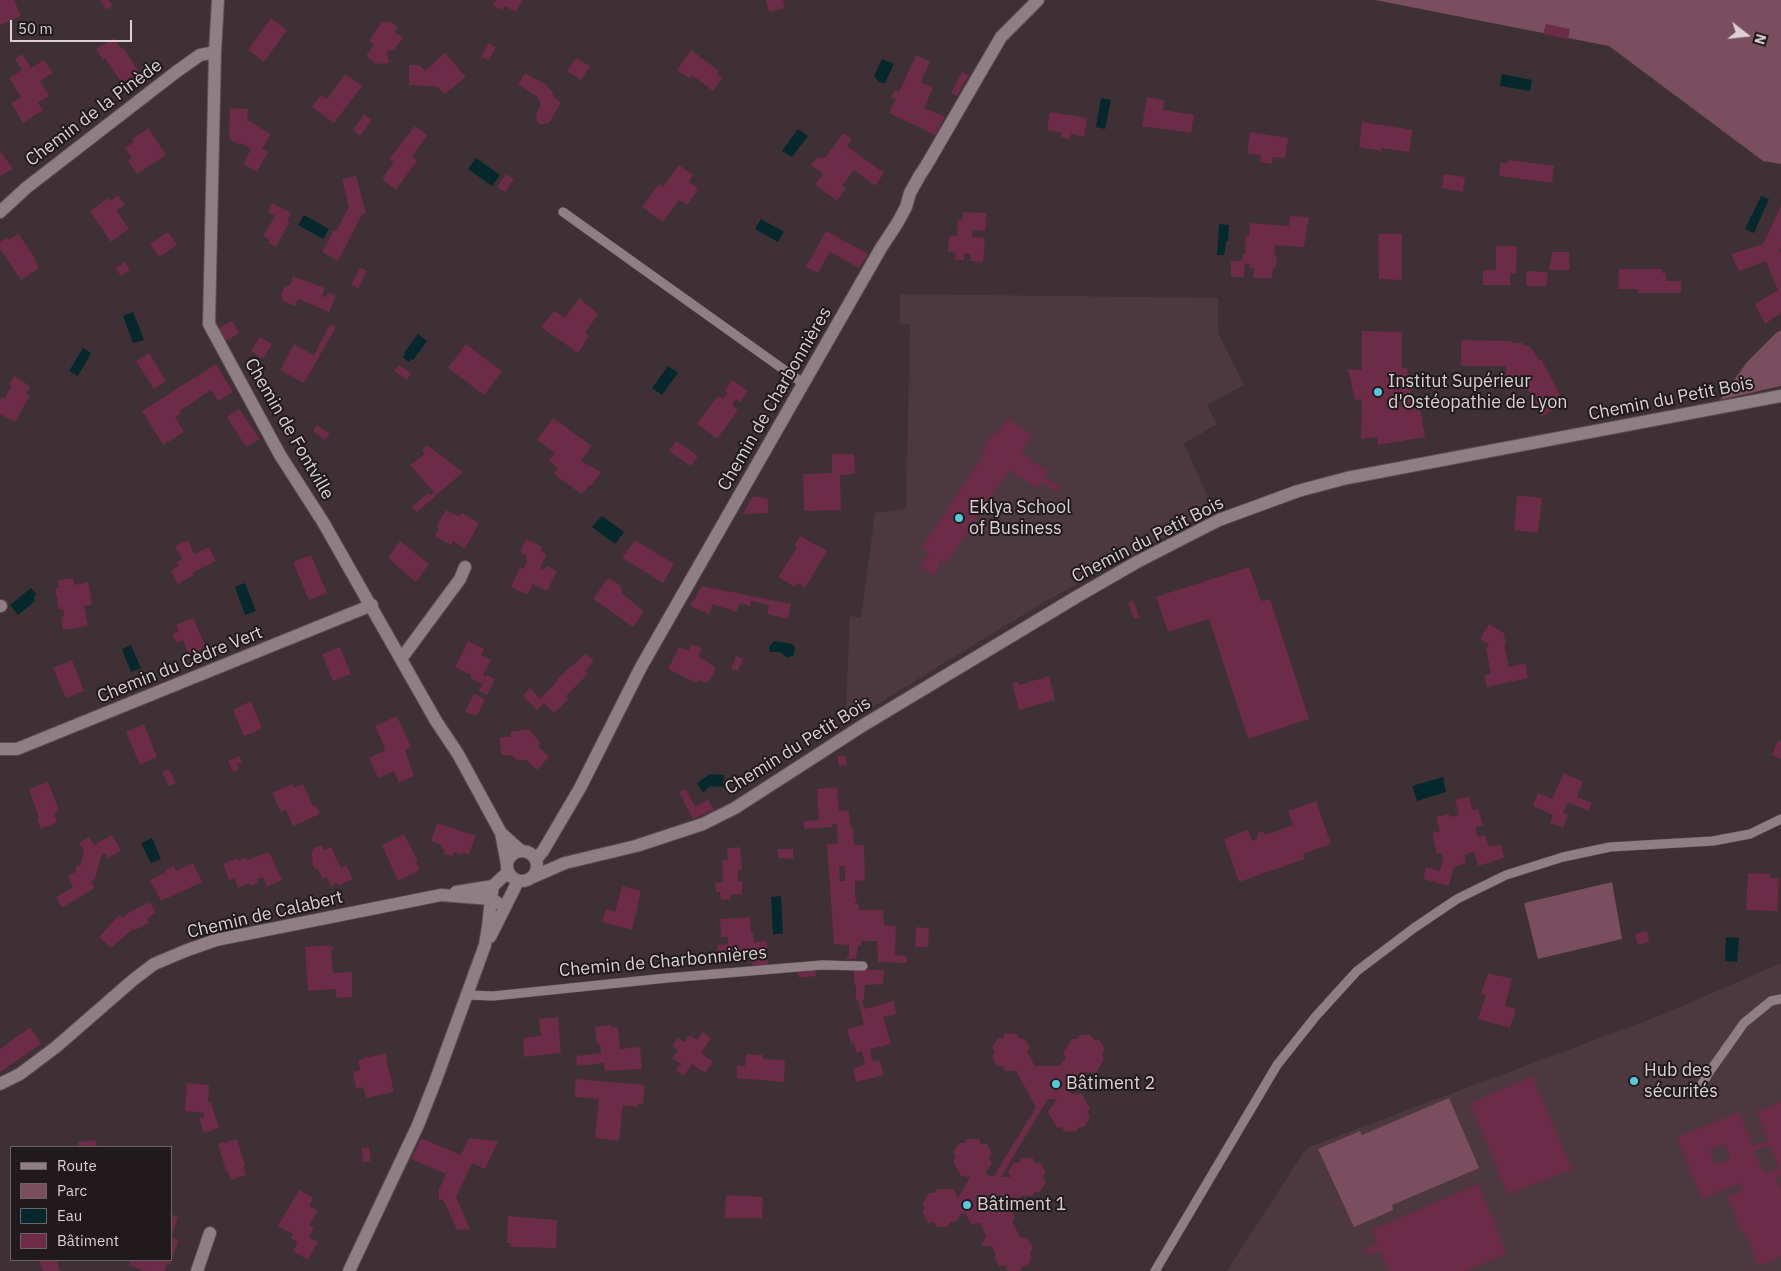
<!DOCTYPE html>
<html>
<head>
<meta charset="utf-8">
<style>
	body { margin:0 }
	#map { position:relative; width:1781px; height:1271px; overflow:hidden; background:#3e3035; font-family:"IBM Plex Sans",sans-serif }
	canvas { display:block }
	.legend { position:absolute; left:10px; top:1146px; width:162px; height:115px; box-sizing:border-box; background:#201a1c; border:1px solid #6b6366; margin:0; padding:6px 9px; list-style:none; font-size:15px; color:#dbd1d4 }
	.legend li { display:flex; align-items:center; gap:10px; height:25px }
	.legend b { width:25px; border:1px solid #6b6366 }
	.north { position:absolute; left:1721px; top:10px; width:50px; height:50px; -webkit-text-stroke:4px #201a1c; paint-order:stroke; rotate:106deg; font-size:14px; font-weight:700; line-height:20px; text-align:center; color:#dbd1d4 }
	.north::after { content:''; display:block; margin:auto; width:18px; height:22px; background:#dbd1d4; clip-path:polygon(50% 0,100% 100%,50% 72%,0 100%) }
	.scale { position:absolute; left:10px; top:20px; width:122px; height:22px; box-sizing:border-box; border:2px solid #dbd1d4; border-top:0; padding-left:6px; font-size:15px; line-height:18px; white-space:nowrap; color:#dbd1d4; -webkit-text-stroke:4px #201a1c; paint-order:stroke }
</style>
</head>
<body>
<div id="map">
<canvas width="1781" height="1271"></canvas>
<ul class="legend">
<li><b style="height:6px;background:#8f7e84"></b>Route</li>
<li><b style="height:14px;background:#7b4e5f"></b>Parc</li>
<li><b style="height:14px;background:#05282c"></b>Eau</li>
<li><b style="height:14px;background:#6c2b47"></b>Bâtiment</li>
</ul>
<div class="north">N</div>
<div class="scale">50 m</div>
</div>
<script>
const g = document.querySelector('canvas').getContext('2d');
g.lineJoin = 'round';
function fillPath(path, color) { g.fillStyle = color; g.fill(path, 'evenodd'); }
const toPath = rows => new Path2D(rows.map(r => 'M' + r).join(''));
function strokePath(path, color, width, dash) { g.strokeStyle = color; g.lineWidth = width; g.lineCap = dash ? 'butt' : 'round'; g.setLineDash(dash || []); g.stroke(path); }
function label(font, color, halo, rows, align = 'center') {
  g.font = font + ' "IBM Plex Sans",sans-serif'; g.lineWidth = 4; g.setLineDash([]); g.textBaseline = 'middle'; g.strokeStyle = halo; g.fillStyle = color; for (const [text, x, y, turn = 0] of rows) {
    g.save(); g.translate(x, y); g.rotate((+turn || 0) * Math.PI / 180); g.textAlign = isNaN(turn) ? turn : align; if (halo) g.strokeText(text, 0, 0); g.fillText(text, 0, 0); g.restore();
  }
}
fillPath(toPath([
	[900,294,1218,298,1218,333,1244,385,1207,405,1217,424,1184,444,1214,510,1044,602,845,724,850,616,861,618,875,513,906,509,910,324,900,324],
	[1781,963,1781,1271,1227,1271,1303,1153,1309,1147,1664,1014]
]), '#4d3840');
fillPath(toPath([
	[1375,0,1781,0,1781,164,1763,161,1609,46],
	[1781,330,1781,386,1720,400,1747,362,1776,333],
	[1612,882,1622,939,1538,959,1524,903],
	[1449,1098,1479,1168,1392,1205,1393,1210,1354,1227,1318,1149,1360,1131,1362,1135]
]), '#7b4e5f');
fillPath(toPath([
	[882,59,894,64,885,83,879,82,874,76],
	[1502,74,1532,80,1530,91,1500,86],
	[1101,98,1111,100,1105,129,1096,127],
	[798,129,808,136,792,157,782,151],
	[476,158,500,175,492,186,468,169],
	[1761,196,1769,199,1754,233,1745,229],
	[304,215,329,229,323,239,298,225],
	[761,219,784,232,778,242,755,229],
	[1219,224,1229,225,1228,241,1226,241,1224,255,1217,255],
	[133,312,144,340,133,343,123,316],
	[418,334,427,341,413,360,411,359,409,362,403,357,405,355,404,353],
	[83,348,91,353,78,376,69,371],
	[668,366,678,373,662,395,652,388],
	[602,516,624,532,615,544,592,527],
	[245,583,256,611,245,615,235,587],
	[31,588,36,594,34,597,35,601,18,615,10,605],
	[774,641,792,644,795,647,794,655,788,658,780,652,770,652,769,647],
	[131,645,141,668,131,672,122,649],
	[710,774,724,775,723,787,710,786,703,793,697,783],
	[1443,777,1446,792,1417,801,1412,786],
	[152,838,161,859,151,863,141,843],
	[781,896,783,934,773,934,771,897],
	[1726,937,1739,938,1737,962,1725,961]
]), '#05282c');
fillPath(toPath([
	[0,0,14,0,21,16,0,25],
	[100,0,109,0,113,6,106,10],
	[496,0,522,0,516,12,505,6,502,10,493,5],
	[766,0,783,0,785,8,769,12],
	[271,18,287,30,264,62,248,50],
	[390,21,398,27,394,32,403,37,395,49,387,51,389,63,376,64,366,56,374,45,369,41,381,23],
	[1546,24,1570,29,1568,39,1543,34],
	[114,38,121,49,123,47,139,72,122,83,105,58,103,60,96,49],
	[489,43,496,47,488,60,481,57],
	[691,50,719,71,717,74,722,78,713,91,692,75,690,79,677,70],
	[445,53,466,77,445,94,438,87,409,85,409,65,419,65,425,71],
	[22,54,31,68,44,60,53,73,40,81,49,96,38,103,43,110,23,123,11,103,21,97,9,78,22,70,15,59],
	[916,55,930,62,921,82,933,88,924,108,945,117,935,135,889,113,896,99,891,97,895,90,899,92],
	[576,58,590,66,581,80,567,71],
	[962,72,969,75,957,96,951,93],
	[525,73,545,84,552,92,554,98,561,102,550,122,546,124,539,124,536,120,537,112,541,105,538,97,518,84],
	[345,74,362,86,334,123,312,107,321,95,327,99],
	[1147,97,1164,100,1163,110,1194,115,1191,133,1142,126],
	[230,108,248,109,247,120,271,134,262,149,268,152,257,172,243,164,251,149,241,143,239,145,229,139],
	[1050,112,1087,118,1084,137,1071,134,1070,139,1061,137,1062,133,1047,130],
	[364,114,372,120,360,136,353,130],
	[1362,122,1413,130,1409,152,1382,148,1382,151,1359,147],
	[415,126,427,135,412,157,417,161,396,190,382,179,394,162,389,159],
	[148,128,166,155,137,174,128,161,132,158,125,148,134,142,132,139],
	[1250,132,1288,138,1285,158,1273,157,1272,164,1260,162,1261,155,1247,153],
	[843,133,852,139,847,146,884,173,875,186,854,170,842,186,846,188,837,201,815,185,823,174,811,165,817,158,826,157],
	[0,151,13,169,0,176],
	[1509,160,1554,166,1552,183,1499,176,1500,163,1508,163],
	[679,165,693,175,689,182,698,189,687,205,679,200,663,222,642,207,659,184,663,187],
	[506,174,514,179,505,192,497,187],
	[1444,174,1465,177,1463,192,1442,188],
	[356,176,366,213,362,214,338,261,322,252,334,230,336,231,349,207,342,179],
	[118,195,125,205,116,210,129,229,111,242,90,211,108,198,110,201],
	[272,203,291,213,287,221,289,223,276,247,268,243,270,240,263,236,275,216,268,212],
	[1781,206,1781,248,1779,252,1781,253,1781,313,1765,324,1755,304,1778,290,1766,261,1739,271,1731,254,1763,244],
	[963,212,987,213,985,231,973,230,972,237,985,238,983,262,970,261,971,254,965,253,964,260,955,260,956,253,948,252,949,236,957,236,958,220,962,221],
	[1290,216,1309,217,1304,247,1275,245,1274,257,1277,257,1276,267,1273,267,1272,278,1253,278,1254,268,1250,268,1249,264,1245,264,1244,277,1231,277,1231,261,1242,261,1243,254,1245,254,1246,236,1249,236,1250,223,1289,226],
	[826,231,868,254,859,268,830,252,818,273,806,267],
	[168,232,177,245,159,257,150,244],
	[18,233,36,260,35,261,39,268,21,280,0,249,0,242,7,237,9,240],
	[1378,234,1402,234,1402,280,1379,279],
	[1496,246,1517,246,1516,273,1510,273,1510,285,1483,285,1483,270,1496,270],
	[1552,252,1569,252,1570,270,1549,270],
	[125,262,130,270,121,276,115,268],
	[361,267,367,271,358,288,351,284],
	[1619,269,1662,269,1662,273,1666,273,1666,281,1682,281,1681,293,1638,293,1638,289,1618,289],
	[1526,271,1548,272,1546,286,1526,286],
	[293,276,325,288,322,296,326,297,328,292,336,296,329,312,298,299,295,306,283,301,281,295,284,288,290,285],
	[579,298,598,314,585,333,589,336,578,353,541,327,554,311,565,318],
	[232,321,239,333,224,342,217,329],
	[330,324,336,327,304,383,280,370,294,344,314,355],
	[1362,331,1402,332,1402,368,1407,368,1412,398,1418,397,1425,437,1378,445,1377,437,1361,439,1362,399,1355,400,1348,369,1362,370],
	[260,337,272,344,263,359,251,351],
	[1461,340,1511,341,1511,343,1523,343,1523,346,1529,346,1532,350,1533,350,1539,361,1541,359,1565,404,1542,416,1521,377,1513,378,1513,379,1506,376,1506,366,1461,366],
	[466,344,502,371,484,395,448,368],
	[149,353,166,381,154,389,136,361],
	[216,364,233,392,218,401,211,390,179,411,181,414,175,417,184,432,163,445,142,411],
	[399,365,411,373,407,380,394,371],
	[14,376,30,386,26,394,30,396,15,422,0,414,0,400,2,397,4,399,12,386,9,385],
	[732,380,748,391,740,402,736,399,732,405,738,410,717,439,697,424,718,396,723,399,728,392,725,391],
	[239,409,260,439,246,447,227,417],
	[553,418,592,446,581,461,601,472,591,486,590,485,581,494,554,474,558,468,549,461,555,453,537,440],
	[1008,419,1032,435,1021,453,1030,458,1030,461,1035,465,1037,464,1048,471,1044,477,1060,488,1057,492,1041,482,1037,488,1009,470,946,564,940,560,938,564,940,565,934,575,920,566,929,553,921,548,985,453,982,450,993,434,996,436],
	[317,425,330,434,325,440,313,431],
	[676,441,698,456,691,466,669,451],
	[427,445,463,472,417,512,412,507,428,493,430,495,434,492,410,465,425,454,422,450],
	[832,454,854,454,855,474,840,475,841,510,804,511,803,474,832,473],
	[1517,495,1542,498,1538,533,1514,530],
	[753,496,768,499,768,513,743,514],
	[446,510,459,517,462,513,479,523,465,549,453,541,451,545,435,536,439,529,436,527],
	[800,536,827,551,805,588,798,583,795,587,778,577,797,548,794,546],
	[526,539,542,547,541,551,547,554,540,568,544,570,547,566,557,571,547,591,533,584,527,595,511,587,520,568,523,569,527,561,526,555,520,552],
	[188,540,194,554,209,547,216,561,192,573,194,575,178,584,171,570,179,566,177,562,182,559,175,546],
	[635,540,674,564,663,583,622,558],
	[400,541,429,564,416,582,388,558],
	[311,555,327,593,309,600,293,562],
	[1249,567,1261,601,1270,599,1309,719,1248,739,1209,619,1168,632,1156,597],
	[73,578,75,585,88,582,92,605,84,606,88,626,63,630,61,617,64,616,63,609,59,609,55,588,59,588,58,580],
	[608,578,621,586,620,588,623,590,621,593,644,611,633,627,593,599],
	[702,586,791,604,788,619,767,614,769,605,751,601,750,606,740,603,736,612,713,604,709,614,690,606],
	[1134,601,1139,617,1134,619,1128,603],
	[193,618,206,647,189,655,183,640,176,643,172,634,179,631,176,625],
	[1489,624,1504,633,1506,645,1504,645,1509,667,1525,663,1528,678,1487,687,1484,675,1491,674,1486,648,1489,647,1488,644,1480,639],
	[468,641,484,649,481,655,491,660,483,675,486,676,482,684,470,678,471,675,455,667],
	[692,644,702,649,698,656,714,666,715,670,709,682,705,683,698,680,696,683,668,669,679,647,688,651],
	[340,647,351,674,333,681,322,654],
	[586,654,594,661,585,671,588,674,566,696,568,699,554,713,544,703,537,710,523,696,530,688,540,699,554,685,561,675],
	[736,656,743,659,738,671,731,669],
	[72,660,84,691,66,698,53,668],
	[487,675,495,679,487,695,479,691],
	[1049,676,1055,700,1019,710,1012,683,1018,682,1019,685],
	[474,694,485,699,477,716,465,712],
	[251,701,262,729,244,736,233,710],
	[397,716,411,747,405,750,414,776,399,783,394,771,378,778,369,758,385,751,384,748,385,748,375,726],
	[144,724,157,757,140,765,126,732],
	[529,729,541,743,538,746,549,757,537,770,526,760,517,760,511,755,501,755,500,737,511,737,510,732],
	[1778,740,1781,742,1781,759,1772,755],
	[845,755,847,765,839,766,837,756],
	[239,756,242,762,237,764,239,769,233,772,228,761],
	[169,769,176,783,169,786,162,772],
	[1564,773,1583,782,1577,797,1592,803,1588,811,1568,802,1563,813,1568,815,1563,828,1550,823,1553,815,1533,806,1538,793,1552,799],
	[48,782,59,810,54,813,57,822,41,829,37,819,39,818,29,789],
	[292,784,294,788,303,784,313,806,316,805,320,814,293,826,286,810,281,812,272,793],
	[837,787,839,811,849,810,850,827,853,827,854,845,864,845,865,880,855,881,855,898,857,898,855,904,858,903,859,910,883,910,884,926,896,926,895,955,907,956,907,963,878,962,877,941,861,941,861,945,858,946,856,958,845,960,849,956,849,945,834,944,827,844,838,844,837,824,832,824,832,827,804,829,803,821,819,820,817,789],
	[839,866,845,866,845,881,840,881],
	[686,789,695,807,708,800,714,810,693,819,679,792],
	[1469,796,1472,810,1478,809,1483,825,1475,827,1478,837,1485,835,1489,847,1501,844,1504,858,1478,866,1474,852,1464,855,1466,863,1454,867,1449,886,1423,879,1426,867,1440,871,1443,858,1442,853,1437,854,1432,833,1440,831,1436,817,1449,814,1450,817,1459,815,1455,800],
	[1316,801,1331,844,1303,854,1305,859,1239,882,1224,839,1248,830,1252,841,1257,839,1257,836,1259,832,1263,832,1265,835,1293,825,1288,811],
	[437,823,476,836,469,854,463,852,462,855,454,852,452,856,444,854,445,850,441,848,442,845,431,841],
	[404,834,418,861,416,862,420,870,398,881,382,845],
	[112,835,121,850,108,858,105,853,101,856,95,879,91,882,95,888,62,908,56,897,73,887,68,876,75,872,77,865,80,866,84,851,79,843,89,837,94,845],
	[322,845,324,850,331,847,341,868,346,865,353,879,339,885,338,883,331,886,327,877,323,879,318,870,314,868,312,863,313,858,311,855,314,848],
	[740,847,742,870,738,870,738,881,742,881,742,894,730,895,731,899,721,900,720,892,716,892,715,883,723,882,722,860,728,860,727,848],
	[778,849,793,849,793,859,778,858],
	[269,852,282,880,267,887,263,877,257,879,258,883,250,886,249,883,238,888,234,878,229,880,223,864,237,858,238,861,246,857,247,860],
	[193,863,202,882,161,901,150,880,166,872,165,870,174,866,176,871],
	[1748,873,1770,874,1770,878,1779,878,1777,911,1746,910],
	[622,886,641,891,632,930,602,922,606,909,615,912],
	[150,902,156,913,147,918,149,923,135,930,133,929,111,948,99,937,119,915,123,918,128,913],
	[750,917,751,933,753,933,754,942,767,941,768,965,752,967,751,956,718,958,717,945,728,944,728,937,721,937,720,919],
	[916,927,929,928,928,947,915,947],
	[1647,931,1649,942,1638,945,1635,934],
	[331,945,331,947,334,947,334,949,331,949,333,973,352,972,352,997,336,998,336,989,308,991,305,947],
	[854,969,884,970,883,984,865,985,864,1000,862,1000,864,1009,894,1001,896,1014,883,1017,891,1044,870,1049,873,1062,880,1060,884,1075,856,1082,853,1068,865,1065,862,1051,856,1053,854,1043,851,1044,847,1029,864,1025,858,1000,856,1000,856,985,854,985],
	[815,970,816,976,799,978,798,972],
	[1488,973,1512,979,1505,1006,1516,1009,1510,1028,1478,1019,1486,995,1481,994],
	[558,1017,561,1053,524,1057,523,1038,541,1036,539,1019],
	[611,1025,611,1028,618,1027,620,1049,640,1047,642,1069,605,1071,604,1063,577,1066,576,1056,601,1053,600,1043,597,1044,595,1027],
	[30,1027,41,1044,0,1072,0,1049],
	[703,1032,711,1038,701,1053,713,1062,705,1073,692,1064,684,1076,676,1070,681,1064,672,1058,678,1050,672,1046,678,1038,684,1042,690,1035,697,1040],
	[1005,1033,1017,1034,1020,1039,1025,1039,1030,1048,1027,1052,1035,1066,1060,1066,1066,1058,1063,1053,1072,1039,1077,1039,1080,1035,1091,1035,1094,1040,1099,1040,1105,1049,1102,1053,1104,1059,1096,1073,1085,1072,1090,1082,1087,1086,1072,1086,1069,1091,1071,1094,1082,1094,1090,1109,1087,1113,1090,1117,1084,1127,1079,1127,1076,1131,1064,1132,1062,1127,1057,1128,1048,1112,1057,1099,1048,1099,1001,1177,1011,1177,1008,1172,1014,1162,1019,1163,1021,1158,1033,1158,1035,1163,1040,1163,1046,1172,1043,1177,1046,1182,1040,1192,1035,1192,1033,1196,1022,1196,1019,1201,1013,1201,1010,1207,1015,1216,1012,1222,1021,1238,1027,1238,1033,1248,1030,1253,1032,1258,1027,1266,1022,1266,1020,1271,1008,1271,1005,1266,999,1266,994,1257,996,1254,990,1244,990,1246,981,1246,985,1238,987,1238,980,1223,971,1224,965,1213,961,1214,956,1222,950,1222,948,1227,936,1227,934,1222,928,1223,922,1212,925,1207,922,1204,929,1193,934,1193,937,1189,953,1189,958,1198,970,1177,961,1176,953,1162,956,1157,953,1152,959,1143,965,1143,967,1139,979,1139,981,1144,987,1144,992,1153,989,1158,992,1163,986,1172,988,1176,994,1176,1036,1107,1016,1071,1005,1071,1002,1066,997,1066,992,1057,995,1052,992,1047,998,1038,1003,1038],
	[385,1053,388,1058,386,1058,394,1092,366,1098,363,1087,356,1089,353,1072,360,1070,358,1060],
	[746,1054,763,1055,763,1059,785,1060,784,1082,737,1078,737,1066,745,1066],
	[1532,1076,1572,1169,1508,1194,1470,1103],
	[576,1079,645,1085,643,1104,638,1104,638,1107,623,1105,619,1141,595,1138,599,1099,574,1097],
	[187,1083,209,1085,208,1103,211,1103,219,1128,204,1133,199,1118,204,1117,204,1113,185,1111],
	[1781,1102,1781,1175,1776,1177,1781,1189,1781,1257,1759,1266,1744,1231,1742,1232,1727,1197,1743,1190,1740,1183,1702,1199,1677,1137,1739,1112,1753,1146,1768,1141,1757,1112],
	[1725,1144,1731,1159,1715,1165,1709,1150],
	[1770,1145,1779,1168,1764,1174,1754,1151],
	[421,1138,461,1155,469,1138,498,1141,485,1169,472,1163,456,1197,470,1229,457,1230,444,1201,439,1199,439,1189,446,1174,411,1159],
	[237,1139,245,1165,243,1166,246,1175,231,1180,228,1171,226,1171,218,1144],
	[96,1140,97,1147,79,1147,78,1142],
	[369,1147,371,1161,363,1162,361,1148],
	[1478,1184,1507,1253,1466,1271,1389,1271,1380,1251,1371,1255,1366,1253,1367,1248,1378,1244,1372,1230],
	[299,1190,313,1198,309,1206,318,1211,309,1225,314,1228,309,1237,318,1242,308,1260,293,1251,298,1242,291,1238,293,1234,278,1226],
	[726,1195,763,1197,762,1218,725,1218],
	[171,1214,178,1217,172,1235,171,1235],
	[508,1216,557,1220,556,1248,511,1247,511,1243,507,1243],
	[171,1237,179,1240,170,1264,167,1263,165,1271,145,1271,129,1265,131,1260,171,1260],
	[39,1260,57,1260,60,1271,43,1271]
]), '#6c2b47');
const lane = toPath([
	[563,212,804,384],
	[467,995,493,996,667,978,822,965,863,966],
	[1696,1094,1710,1071,1744,1023,1771,1001,1781,999],
	[1155,1271,1277,1065,1316,1016,1357,971,1414,928,1457,899,1506,875,1563,857,1610,847,1713,841,1750,834,1781,819]
]);
const street = toPath([
	[218,0,215,52,209,324,280,455,323,522,436,721,458,754,501,833,521,851],
	[0,212,26,188,176,72,200,55,215,52],
	[0,606,1,606],
	[401,659,460,579,465,567],
	[0,749,17,749,372,605],
	[501,833,507,864],
	[536,859,543,851,580,788,641,667,881,248,898,222,906,207,910,193,920,175,926,166,1001,37,1038,0],
	[533,877,565,863,636,846,703,824,735,808,862,726,1078,596,1137,562,1219,520,1298,491,1347,478,1781,396],
	[456,892,493,886],
	[0,1084,20,1074,56,1047,133,980,154,964,185,951,216,940,441,895,491,899],
	[197,1271,210,1233]
]);
const secondary = toPath([
	'507 866a15 15 0 1 1 30 0a15 15 0 1 1-30 0Z',
	[498,903,491,899,493,886,508,872],
	[490,937,518,881],
	[349,1271,418,1125,435,1082,485,945,488,927,491,899]
]);
strokePath(lane, '#5b4f53', 10);
strokePath(street, '#5b4f53', 14);
strokePath(secondary, '#5b4f53', 14);
strokePath(lane, '#8f7e84', 9);
strokePath(street, '#8f7e84', 12);
strokePath(secondary, '#8f7e84', 12);
for (const [x, y, r, color] of [
	[1378,392,5,"#53cbda"],
	[959,518,5,"#53cbda"],
	[1634,1081,5,"#53cbda"],
	[1056,1084,5,"#53cbda"],
	[967,1205,5,"#53cbda"]
]) { const dot = new Path2D(); dot.arc(x, y, r, 0, 2 * Math.PI); g.fillStyle = color; g.fill(dot); strokePath(dot, '#201a1c', 2); }
label('18px', '#dbd1d4', '#201a1c', [
	["Chemin de la Pinède",94,113,-37],
	["Chemin de Charbonnières",775,399,-60],
	["Chemin du Petit Bois",1671,399,-11],
	["Chemin de Fontville",289,429,60],
	["Chemin du Petit Bois",1148,540,-27],
	["Chemin du Cèdre Vert",180,665,-22],
	["Chemin du Petit Bois",798,746,-32],
	["Chemin de Calabert",265,915,-13],
	["Chemin de Charbonnières",663,962,-5]
]);
label('18px', '#dbd1d4', '#201a1c', [
	["Institut Supérieur",1388,382],
	["d'Ostéopathie de Lyon",1388,403],
	["Eklya School",969,508],
	["of Business",969,529],
	["Hub des",1644,1071],
	["sécurités",1644,1092],
	["Bâtiment 2",1066,1084],
	["Bâtiment 1",977,1205]
], 'left');
</script>
</body>
</html>
